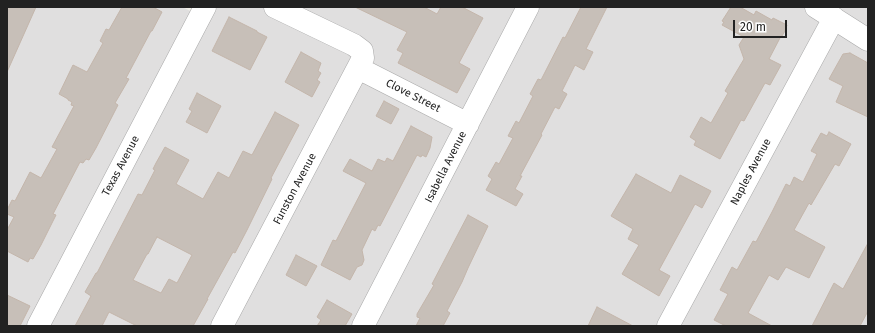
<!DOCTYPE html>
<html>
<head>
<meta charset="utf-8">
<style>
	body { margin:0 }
	#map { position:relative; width:875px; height:333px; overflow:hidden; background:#f2efe9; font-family:"Fira Sans",sans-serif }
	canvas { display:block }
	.frame { position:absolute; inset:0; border:8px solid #222; pointer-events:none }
	.scale { position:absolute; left:733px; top:20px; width:54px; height:18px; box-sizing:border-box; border:2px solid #222; border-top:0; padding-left:5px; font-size:12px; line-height:14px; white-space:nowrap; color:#222; -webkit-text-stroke:3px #fff; paint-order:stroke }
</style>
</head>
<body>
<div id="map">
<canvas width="875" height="333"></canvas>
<div class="frame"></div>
<div class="scale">20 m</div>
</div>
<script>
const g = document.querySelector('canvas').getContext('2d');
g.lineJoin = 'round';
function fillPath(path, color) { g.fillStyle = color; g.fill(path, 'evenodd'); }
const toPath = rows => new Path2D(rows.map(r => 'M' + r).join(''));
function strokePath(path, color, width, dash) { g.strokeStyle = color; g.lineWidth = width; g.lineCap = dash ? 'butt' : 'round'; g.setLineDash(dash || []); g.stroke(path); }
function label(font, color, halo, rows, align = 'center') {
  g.font = font + ' "Fira Sans",sans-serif'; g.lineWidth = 3.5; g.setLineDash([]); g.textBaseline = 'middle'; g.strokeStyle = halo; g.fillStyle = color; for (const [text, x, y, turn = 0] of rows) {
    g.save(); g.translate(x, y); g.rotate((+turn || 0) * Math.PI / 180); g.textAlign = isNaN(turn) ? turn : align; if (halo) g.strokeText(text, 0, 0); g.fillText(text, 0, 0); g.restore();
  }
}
fillPath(toPath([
	[7,7,182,7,203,17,208,7,868,7,868,326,7,326]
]), '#e0dfdf');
const building = toPath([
	[7,7,36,7,7,72,7,7],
	[122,7,153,7,162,12,152,31,151,31,126,78,129,79,115,103,118,105,96,148,89,160,86,159,83,163,80,162,53,214,56,215,41,245,33,259,30,258,28,262,7,251,7,230,14,217,7,214,7,210,12,200,15,201,30,172,41,178,57,149,52,147,74,106,71,105,72,102,68,100,68,99,59,94,73,65,87,72,103,43,100,41,106,29,109,30,122,7],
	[355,7,424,7,437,14,441,7,462,7,483,18,459,63,470,69,457,93,398,63,403,53,397,50,407,32,355,7],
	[581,7,607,7,586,49,593,52,584,70,575,65,562,91,567,94,559,109,555,107,541,134,542,135,520,176,522,176,515,189,523,194,516,206,486,190,492,179,488,176,496,162,499,164,513,138,508,136,516,121,519,123,533,96,530,94,538,79,541,80,563,37,565,38,581,7],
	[731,7,740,7,754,15,756,11,772,20,773,18,787,25,785,31,782,36,781,36,769,59,781,65,770,85,765,83,744,121,741,120,720,159,694,145,696,141,690,137,701,117,711,123,728,93,725,91,744,59,739,45,744,37,722,25,724,22,722,21,731,7],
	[229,17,257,31,257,32,267,37,250,70,212,51,229,17],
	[301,52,321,63,318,71,321,73,317,80,320,82,312,97,285,82,301,52],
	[850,53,868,63,868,117,836,102,843,86,829,79,843,54,850,53],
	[197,93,221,106,207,133,186,122,192,111,189,109,197,93],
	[384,101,399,109,391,124,376,116,384,101],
	[275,112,299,125,271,178,272,179,247,230,235,253,233,252,207,299,208,299,193,326,137,326,109,312,102,326,75,326,91,296,85,292,96,273,97,273,138,194,142,195,155,170,153,169,156,163,165,147,189,160,176,184,203,199,218,172,229,178,243,151,252,155,275,112],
	[157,237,192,255,177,283,169,279,161,293,133,280,147,254,148,254,157,237],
	[411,126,432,137,430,148,426,157,422,155,421,157,417,155,380,226,378,225,375,231,372,229,362,250,364,260,362,265,357,267,350,280,321,265,333,240,336,241,366,183,343,171,350,159,372,171,378,159,385,162,387,158,393,161,411,126],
	[829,132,851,144,839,166,835,164,811,205,809,203,794,230,825,247,809,278,786,267,778,280,769,275,748,313,772,326,726,326,714,320,728,294,720,290,732,267,737,270,753,241,756,242,772,212,786,184,790,186,794,177,803,182,817,154,811,151,821,133,827,136,829,132],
	[636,174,671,193,680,175,711,191,702,208,695,204,659,270,670,276,659,296,622,274,639,245,628,239,633,229,611,216,636,174],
	[468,215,488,226,468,268,462,282,447,311,450,313,443,326,416,326,420,318,417,317,417,314,434,285,432,284,468,215],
	[868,243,868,311,860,326,812,326,834,283,843,289,868,243],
	[296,255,317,266,306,286,286,275,296,255],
	[7,295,30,306,20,326,7,326,7,295],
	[327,300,352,314,345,326,317,326,321,320,317,317,327,300],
	[597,307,633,326,588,326,597,307]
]);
fillPath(building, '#c7bfb8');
strokePath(building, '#c4b6ab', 1);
const minor = toPath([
	[816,7,868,40],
	[358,68,468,124],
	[38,326,205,7],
	[222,326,363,58,362,51,354,45,275,7],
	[363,326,528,7],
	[668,326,834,18]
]);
strokePath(minor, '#a9a9a9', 23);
strokePath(minor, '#fff', 22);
label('11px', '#222', '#fff', [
	["Clove Street",413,96,27],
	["Texas Avenue",121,166,-62],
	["Isabella Avenue",446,167,-63],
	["Naples Avenue",751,172,-62],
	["Funston Avenue",295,189,-62]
]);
</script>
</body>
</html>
